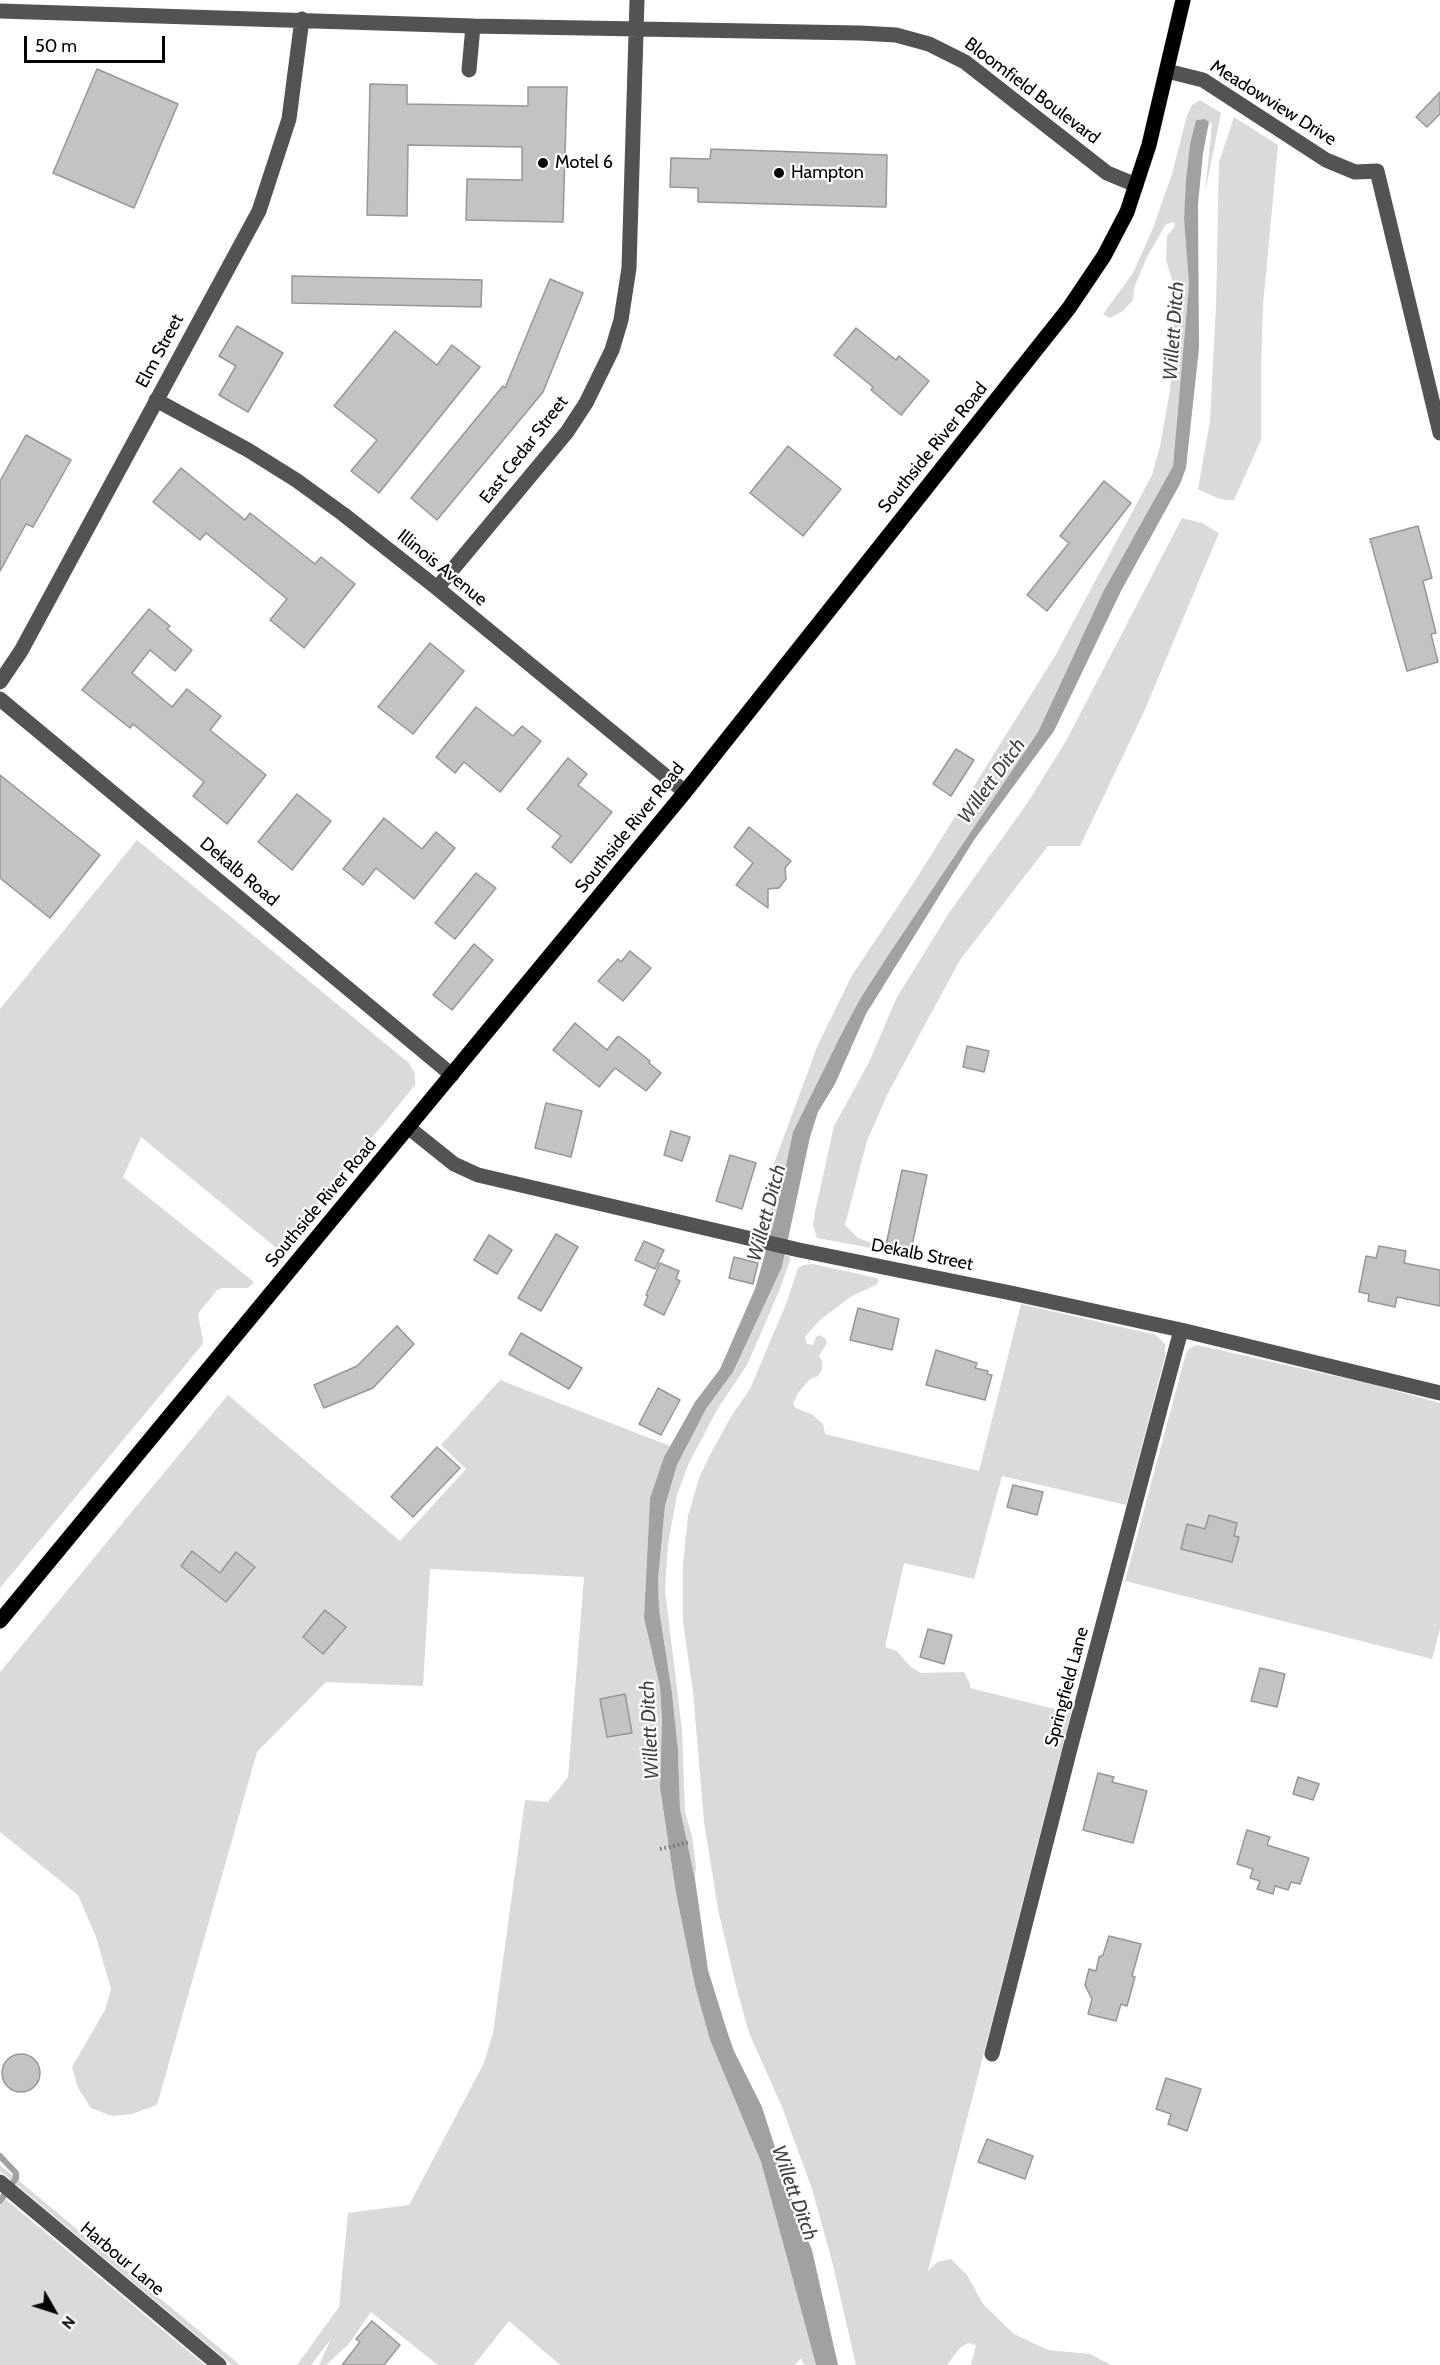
<!DOCTYPE html>
<html>
<head>
<meta charset="utf-8">
<style>
	body { margin:0 }
	#map { position:relative; width:1440px; height:2365px; overflow:hidden; background:#fff; font-family:Cabin,sans-serif }
	canvas { display:block }
	.north { position:absolute; left:24px; top:2281px; width:60px; height:60px; -webkit-text-stroke:4px #fff; paint-order:stroke; rotate:129deg; font-size:16px; font-weight:700; line-height:24px; text-align:center; color:#000 }
	.north::after { content:''; display:block; margin:auto; width:21px; height:27px; background:#000; clip-path:polygon(50% 0,100% 100%,50% 72%,0 100%) }
	.scale { position:absolute; left:24px; top:36px; width:141px; height:27px; box-sizing:border-box; border:3px solid #000; border-top:0; padding-left:8px; font-size:18px; line-height:21px; white-space:nowrap; color:#000; -webkit-text-stroke:4px #fff; paint-order:stroke }
</style>
</head>
<body>
<div id="map">
<canvas width="1440" height="2365"></canvas>
<div class="north">N</div>
<div class="scale">50 m</div>
</div>
<script>
const g = document.querySelector('canvas').getContext('2d');
g.lineJoin = 'round';
function fillPath(path, color) { g.fillStyle = color; g.fill(path, 'evenodd'); }
const toPath = rows => new Path2D(rows.map(r => 'M' + r).join(''));
function strokePath(path, color, width, dash) { g.strokeStyle = color; g.lineWidth = width; g.lineCap = dash ? 'butt' : 'round'; g.setLineDash(dash || []); g.stroke(path); }
function label(font, color, halo, rows, align = 'center') {
  g.font = font + ' Cabin,sans-serif'; g.lineWidth = 4.5; g.setLineDash([]); g.textBaseline = 'middle'; g.strokeStyle = halo; g.fillStyle = color; for (const [text, x, y, turn = 0] of rows) {
    g.save(); g.translate(x, y); g.rotate((+turn || 0) * Math.PI / 180); g.textAlign = isNaN(turn) ? turn : align; if (halo) g.strokeText(text, 0, 0); g.fillText(text, 0, 0); g.restore();
  }
}
fillPath(toPath([
	[1200,100,1221,113,1205,193,1212,124,1205,119,1196,120,1190,144,1184,219,1189,284,1173,466,1103,592,1038,732,860,999,793,1132,775,1218,770,1236,764,1234,780,1169,773,1166,817,1047,851,977,918,876,1055,656,1152,475,1160,446,1170,391,1176,293,1166,260,1167,236,1175,226,1174,222,1166,224,1147,257,1134,288,1133,300,1123,311,1110,318,1103,314,1133,273,1153,228,1172,174,1187,115,1192,105],
	[1234,117,1278,145,1263,305,1261,364,1261,440,1234,500,1225,500,1217,498,1198,489,1210,421,1216,306,1219,162],
	[1182,518,1202,523,1219,533,1143,714,1080,846,1048,846,960,960,888,1093,867,1141,845,1225,858,1238,872,1243,876,1249,817,1238,813,1225,815,1212,834,1126,869,1062,897,997,949,913,1028,802,1066,741],
	[137,840,409,1063,415,1074,415,1085,280,1251,141,1137,123,1177,254,1282,248,1288,222,1288,217,1290,198,1314,203,1341,202,1345,0,1588,0,1009],
	[785,1255,791,1257,780,1289,747,1365,718,1408,688,1465,677,1495,668,1544,665,1590,682,1730,685,1812,692,1836,696,1867,695,1878,680,1809,678,1750,672,1693,659,1609,658,1580,665,1506,677,1465,706,1409,733,1372,782,1267],
	[813,1264,877,1278,879,1281,876,1285,852,1296,837,1307,819,1321,805,1337,807,1344,813,1345,816,1337,819,1335,825,1338,827,1343,819,1356,822,1361,822,1370,818,1376,810,1379,798,1393,793,1404,796,1408,813,1415,823,1424,825,1434,979,1471,1021,1304,1156,1335,1165,1344,1165,1357,1126,1505,1002,1476,974,1579,904,1563,885,1647,897,1651,910,1666,921,1673,964,1672,970,1684,970,1688,1071,1713,928,2271,937,2262,951,2259,967,2275,983,2304,1014,2334,1048,2350,1090,2354,1111,2365,971,2365,976,2345,968,2343,960,2348,947,2365,856,2365,832,2261,812,2189,782,2107,749,2033,736,1986,718,1909,704,1822,693,1692,683,1622,683,1565,688,1516,699,1478,709,1457,730,1418,750,1389,786,1304,798,1268,803,1265],
	[1197,1345,1375,1385,1440,1403,1440,1629,1432,1659,1125,1581,1186,1353,1190,1348],
	[500,1380,670,1446,664,1458,650,1498,644,1618,660,1687,662,1722,660,1788,676,1893,695,1986,710,2040,761,2162,816,2365,804,2365,801,2358,795,2365,560,2365,509,2321,474,2365,438,2365,371,2312,349,2344,326,2365,319,2365,331,2339,311,2365,297,2365,339,2307,348,2213,409,2205,484,2063,493,2033,525,1800,548,1802,568,1777,584,1577,430,1569,423,1686,326,1682,257,1752,157,2105,132,2114,112,2116,91,2108,78,2088,72,2067,105,2010,111,1989,96,1937,78,1895,0,1832,0,1672,228,1395,400,1541,466,1469,441,1445],
	[0,2165,240,2365,232,2365,0,2171],
	[0,2194,9,2202,205,2365,0,2365]
]), '#dadada');
fillPath(toPath([
	[1205,119,1209,122,1203,153,1198,204,1199,348,1186,468,1180,484,1121,591,1054,731,974,840,866,1014,835,1084,818,1112,810,1137,782,1267,733,1372,706,1409,677,1465,665,1506,658,1580,659,1609,672,1693,678,1750,680,1809,695,1879,708,1970,726,2028,734,2051,762,2107,795,2209,812,2250,838,2365,816,2365,761,2162,710,2040,695,1986,676,1893,660,1788,662,1722,660,1687,644,1618,650,1498,664,1457,695,1402,720,1369,755,1289,775,1218,793,1132,842,1033,860,999,891,951,1038,732,1103,592,1173,466,1189,284,1184,219,1186,180,1190,144,1196,120]
]), '#a1a1a1');
strokePath(toPath([
	[0,2156,16,2173,16,2178,0,2201]
]), '#a1a1a1', 6);
const building = toPath([
	[97,69,178,104,134,208,53,173,97,69],
	[370,84,407,85,407,104,528,106,528,87,567,87,563,222,466,220,467,179,522,180,522,147,408,145,407,216,367,215,370,84],
	[1440,92,1440,114,1427,127,1416,117,1440,92],
	[711,149,887,155,886,207,698,202,698,188,670,187,671,158,710,159,711,149],
	[292,276,482,280,481,307,292,303,292,276],
	[550,279,583,293,543,392,437,520,411,498,503,386,505,388,550,279],
	[237,326,283,353,248,412,219,395,236,366,219,356,237,326],
	[856,328,896,360,899,356,929,381,901,415,871,390,873,387,834,355,856,328],
	[395,331,437,365,452,345,480,367,379,493,351,471,377,440,334,406,395,331],
	[26,435,71,460,33,527,26,524,0,571,0,481,26,435],
	[788,446,841,489,803,536,750,493,788,446],
	[181,468,245,520,250,513,315,564,321,557,355,584,304,648,270,620,287,599,206,533,200,540,153,502,181,468],
	[1104,481,1131,503,1047,611,1027,595,1069,543,1060,536,1104,481],
	[1418,526,1432,578,1423,581,1436,633,1431,634,1438,662,1407,671,1370,539,1418,526],
	[149,609,170,626,167,629,192,650,175,671,150,650,132,673,172,707,187,689,221,716,210,730,266,775,227,824,193,796,204,782,133,724,130,728,82,690,149,609],
	[430,643,464,671,413,734,378,707,430,643],
	[476,707,513,736,522,726,541,741,500,792,464,762,455,773,436,757,476,707],
	[956,749,974,760,951,796,933,784,956,749],
	[568,758,587,774,578,785,612,812,571,863,552,847,561,836,527,809,568,758],
	[0,775,100,855,50,918,0,878,0,775],
	[297,794,331,821,292,870,258,842,297,794],
	[384,818,422,849,436,832,455,848,414,899,376,868,363,885,343,869,384,818],
	[749,827,791,861,785,868,786,879,779,888,768,889,768,908,736,885,753,863,734,847,749,827],
	[476,873,496,888,455,939,435,923,476,873],
	[474,944,493,960,452,1010,433,995,474,944],
	[630,951,651,968,623,1001,598,981,618,959,621,962,630,951],
	[575,1023,607,1050,617,1037,620,1037,650,1061,649,1063,661,1073,646,1091,615,1068,599,1087,553,1050,575,1023],
	[967,1046,989,1051,984,1072,963,1067,967,1046],
	[546,1103,582,1111,571,1157,535,1148,546,1103],
	[671,1131,690,1137,682,1161,664,1155,671,1131],
	[730,1155,756,1163,742,1209,716,1201,730,1155],
	[902,1170,927,1175,911,1250,886,1245,902,1170],
	[556,1234,578,1247,541,1311,518,1298,556,1234],
	[489,1235,512,1250,497,1274,474,1260,489,1235],
	[644,1241,664,1250,655,1269,635,1260,644,1241],
	[1379,1246,1406,1251,1404,1263,1440,1270,1440,1306,1397,1297,1395,1307,1368,1301,1369,1294,1359,1292,1366,1256,1376,1258,1379,1246],
	[734,1257,758,1263,753,1284,729,1278,734,1257],
	[660,1263,679,1271,676,1279,680,1281,664,1315,644,1305,648,1296,646,1295,660,1263],
	[858,1308,899,1319,892,1350,850,1340,858,1308],
	[397,1326,414,1344,373,1388,324,1408,314,1385,357,1366,397,1326],
	[521,1333,582,1368,569,1389,509,1354,521,1333],
	[936,1350,977,1363,975,1368,988,1371,987,1374,992,1375,985,1400,926,1385,936,1350],
	[658,1388,680,1400,661,1435,639,1424,658,1388],
	[437,1447,460,1468,413,1517,391,1497,437,1447],
	[1013,1485,1043,1492,1037,1515,1007,1507,1013,1485],
	[1209,1515,1237,1523,1234,1536,1239,1537,1232,1562,1181,1549,1187,1524,1205,1529,1209,1515],
	[192,1551,220,1573,236,1552,255,1567,226,1602,181,1566,192,1551],
	[325,1610,346,1627,323,1654,303,1637,325,1610],
	[928,1629,952,1635,944,1664,920,1657,928,1629],
	[1260,1668,1285,1674,1277,1707,1251,1701,1260,1668],
	[625,1694,632,1733,607,1737,600,1699,625,1694],
	[1098,1773,1114,1777,1112,1782,1147,1791,1133,1843,1083,1830,1098,1773],
	[1298,1777,1319,1784,1313,1800,1293,1794,1298,1777],
	[1247,1830,1270,1837,1267,1845,1309,1858,1300,1884,1291,1882,1288,1890,1275,1886,1273,1894,1257,1889,1260,1881,1250,1878,1253,1869,1237,1864,1247,1830],
	[1109,1936,1141,1944,1132,1976,1135,1977,1127,2006,1121,2004,1116,2021,1088,2014,1092,1999,1085,1985,1089,1969,1096,1971,1099,1957,1103,1955,1109,1936],
	'2 2073a19 19 0 1 1 38 0a19 19 0 1 1-38 0Z',
	[1166,2078,1201,2089,1187,2131,1168,2124,1171,2114,1156,2109,1166,2078],
	[987,2139,1033,2156,1025,2179,978,2162,987,2139],
	[372,2321,400,2345,384,2365,342,2365,360,2342,356,2339,372,2321]
]);
fillPath(building, '#c3c3c3');
strokePath(building, '#979797', 1.5);
const major = toPath([
	[0,1621,685,792,1069,308,1104,256,1127,212,1149,145,1183,0]
]);
strokePath(major, '#dbdbdb', 16);
strokePath(toPath([
	[660,1849,690,1842]
]), '#757575', 4, [1.5, 3]);
strokePath(toPath([
	[0,11,473,26,860,33,896,35,929,44,965,62,1107,173,1136,185],
	[469,70,473,26],
	[1167,71,1203,80,1326,160,1355,172,1377,171,1440,433],
	[156,400,248,450,296,480,343,514,437,588,685,792],
	[437,588,567,432,586,403,612,350,621,320,629,268,637,0],
	[0,682,21,651,259,211,289,119,302,19],
	[0,699,452,1075],
	[409,1128,454,1164,478,1175,799,1250,1011,1293,1181,1330,1440,1393],
	[992,2054,1071,1745,1181,1330],
	[0,2182,219,2365]
]), '#535353', 15);
strokePath(major, '#000', 15);
for (const [x, y, r, color] of [
	[543,163,6,"#000"],
	[779,173,6,"#000"]
]) { const dot = new Path2D(); dot.arc(x, y, r, 0, 2 * Math.PI); g.fillStyle = color; g.fill(dot); strokePath(dot, '#fff', 2); }
label('18px', '#000', '#fff', [
	["Bloomfield Boulevard",1032,91,37],
	["Meadowview Drive",1273,103,32],
	["Elm Street",160,351,-62],
	["Southside River Road",933,448,-51],
	["East Cedar Street",524,450,-52],
	["Illinois Avenue",442,568,39],
	["Southside River Road",630,828,-51],
	["Dekalb Road",239,872,40],
	["Southside River Road",321,1203,-50],
	["Dekalb Street",922,1255,11],
	["Springfield Lane",1067,1687,-75],
	["Harbour Lane",122,2259,40]
]);
label('18px', '#000', '#fff', [
	["Motel 6",555,163],
	["Hampton",791,173]
], 'left');
label('italic 20px', '#424242', '#fff', [
	["Willett Ditch",1174,331,-86],
	["Willett Ditch",992,781,-54],
	["Willett Ditch",767,1213,-75],
	["Willett Ditch",650,1730,-93],
	["Willett Ditch",794,2193,70]
]);
</script>
</body>
</html>
